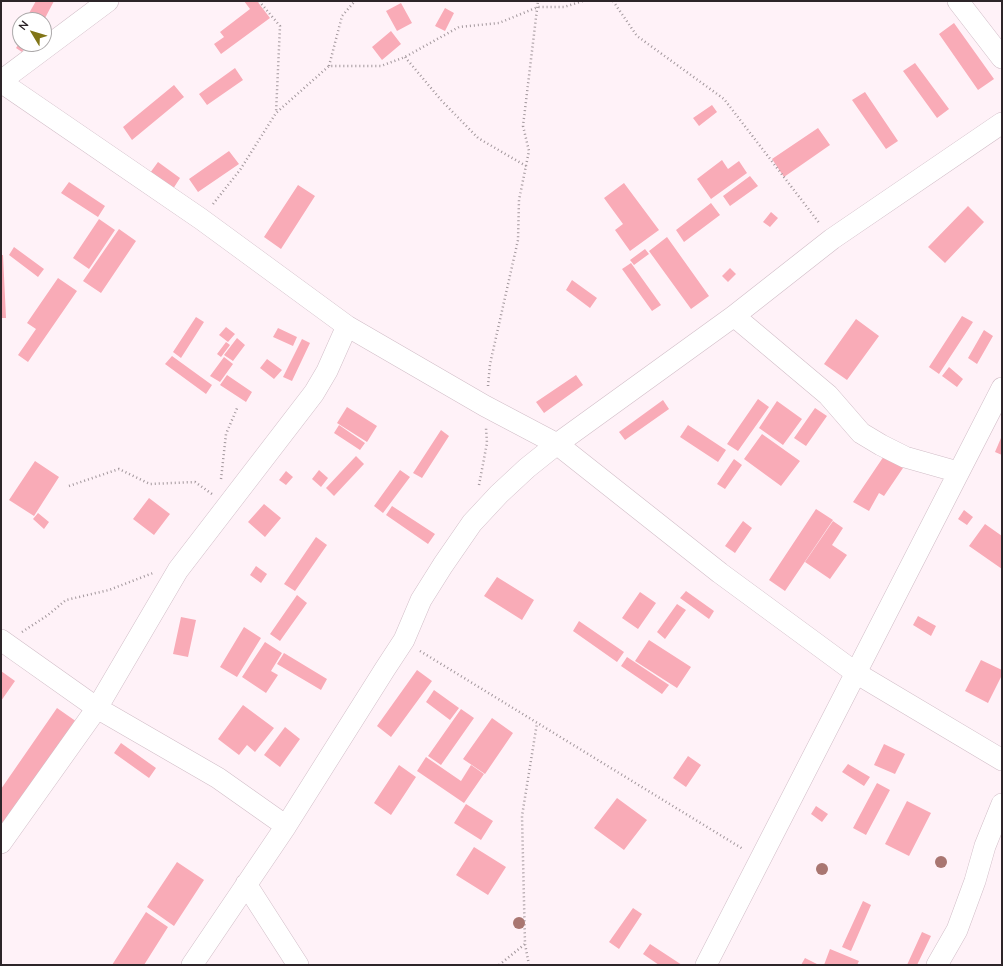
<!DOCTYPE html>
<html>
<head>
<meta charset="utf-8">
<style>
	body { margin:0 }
	#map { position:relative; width:1003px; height:966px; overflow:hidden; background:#fff2f8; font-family:Mulish,sans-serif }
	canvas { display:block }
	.frame { position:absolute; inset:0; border:2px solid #2d2529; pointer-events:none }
	.north { position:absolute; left:12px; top:12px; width:40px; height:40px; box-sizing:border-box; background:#fff; border:1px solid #aba8a9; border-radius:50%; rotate:308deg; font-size:11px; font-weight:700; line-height:16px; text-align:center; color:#2d2529 }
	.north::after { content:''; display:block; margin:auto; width:14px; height:18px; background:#817517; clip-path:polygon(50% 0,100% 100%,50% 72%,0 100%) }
</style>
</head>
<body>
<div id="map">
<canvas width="1003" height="966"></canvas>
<div class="frame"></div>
<div class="north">N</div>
</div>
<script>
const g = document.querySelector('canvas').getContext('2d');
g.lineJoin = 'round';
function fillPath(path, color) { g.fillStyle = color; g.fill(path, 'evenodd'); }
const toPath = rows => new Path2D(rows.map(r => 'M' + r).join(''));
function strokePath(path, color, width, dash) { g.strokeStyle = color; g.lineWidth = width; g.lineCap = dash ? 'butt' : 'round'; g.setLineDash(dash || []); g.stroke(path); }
fillPath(toPath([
	[36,1,54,1,44,20,36,20,28,15],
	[244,1,257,1,270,18,221,54,214,44,224,37,220,32,250,9],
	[401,3,412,23,397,31,386,11],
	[445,8,454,13,445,31,435,26],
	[954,23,994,79,978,90,939,34],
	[391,31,401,44,382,60,372,47],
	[20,42,20,44,27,44,22,52,16,48],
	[915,63,949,109,937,118,903,71],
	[235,68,243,80,207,105,199,94],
	[174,85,184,97,132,140,123,127],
	[865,92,898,141,886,149,852,100],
	[712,105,717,112,699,126,693,118],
	[818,128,830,145,784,177,772,159],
	[229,151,239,164,198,192,189,179],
	[722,160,728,169,739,161,747,173,711,199,697,179],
	[158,162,180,178,173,189,150,173],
	[750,176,758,186,730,206,723,196],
	[69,182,105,206,98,217,61,193],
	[624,183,659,230,630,251,615,230,623,224,604,198],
	[298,185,315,196,281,249,264,237],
	[711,203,720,215,684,242,676,230],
	[968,206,984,222,945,263,928,247],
	[771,212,778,218,770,227,763,222],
	[99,219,115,230,89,269,73,258],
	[119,229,136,241,101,293,83,281],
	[667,237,709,296,691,309,649,251],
	[14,247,44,269,38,277,9,255],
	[645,249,649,254,634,265,630,260],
	[1,255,3,255,6,318,1,318],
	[631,263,661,305,652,311,622,269],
	[730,268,736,274,728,282,722,276],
	[58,278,77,291,28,362,18,355,36,329,27,323],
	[572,280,597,298,590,308,566,290],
	[962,316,973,322,939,374,929,367],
	[196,317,204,322,181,358,173,352],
	[856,319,879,336,847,380,824,364],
	[226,327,235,334,228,342,219,335],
	[278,328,297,337,293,346,273,337],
	[984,330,993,336,977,364,968,358],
	[237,338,245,345,233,361,224,355],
	[302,339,310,343,292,381,283,377],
	[226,342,230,345,221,357,217,354],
	[172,356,212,385,206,394,165,364],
	[224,357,233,364,220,382,210,376],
	[267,359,282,370,274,379,260,368],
	[949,367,963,379,957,387,942,376],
	[227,375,252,392,246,402,220,385],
	[576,375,583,385,544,413,536,402],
	[758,399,769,407,738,451,727,444],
	[663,400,669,409,625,440,619,432],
	[777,401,802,419,783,445,759,428],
	[347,407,377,426,367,442,337,423],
	[815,408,827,416,806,446,794,438],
	[339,425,365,443,360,450,334,433],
	[688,425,726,450,718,462,680,437],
	[441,430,449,436,422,478,413,473],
	[762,434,800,461,781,486,744,459],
	[1001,438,1002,438,1002,455,995,452],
	[356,456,364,464,334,496,326,488],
	[884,456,903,468,884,496,879,493,869,511,853,502],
	[734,459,742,465,725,489,717,484],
	[35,461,59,477,34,516,9,500],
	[319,470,328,478,321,487,312,479],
	[400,470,410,477,383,513,374,506],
	[286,471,293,477,286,485,279,480],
	[149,498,170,514,154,535,133,519],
	[264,504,281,518,265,537,248,522],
	[392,506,435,534,428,544,386,515],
	[816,509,833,520,785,591,769,580],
	[964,510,973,517,967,525,958,519],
	[38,513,49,522,44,529,33,519],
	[743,521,752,528,735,553,725,546],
	[833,521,843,528,832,545,847,555,830,579,805,562],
	[985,524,1002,536,1002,569,969,546],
	[316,537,327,545,295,591,284,584],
	[256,566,267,574,261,583,250,575],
	[497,577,534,600,522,620,484,596],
	[686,591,714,611,709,619,680,598],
	[640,592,656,603,638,629,622,618],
	[297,595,307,603,280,641,270,634],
	[677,604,686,610,665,639,657,632],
	[918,616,936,626,931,636,913,625],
	[181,617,196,620,188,657,173,654],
	[579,621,624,652,617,662,573,631],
	[244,627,261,638,237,677,220,667],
	[649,640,691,667,677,688,635,661],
	[265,642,282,653,271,671,278,675,266,693,242,677],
	[284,653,327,679,321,690,277,664],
	[627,657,669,685,662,694,621,666],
	[981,660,1002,670,1002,675,988,703,965,691],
	[417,670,432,681,391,737,377,726],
	[1,671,15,681,1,701],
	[434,690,459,708,450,720,426,702],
	[243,705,274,728,255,752,247,745,239,755,218,739],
	[57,708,77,722,1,831,1,789],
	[461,709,474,718,441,765,428,756],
	[492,718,513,733,485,774,463,759],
	[285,727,300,739,280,767,264,755],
	[121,743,156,768,149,778,114,753],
	[884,744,905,754,895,774,874,765],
	[688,756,701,765,686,787,673,778],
	[426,757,461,781,471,765,484,774,464,803,417,771],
	[848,764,870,777,864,786,842,772],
	[399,765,416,777,391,815,374,803],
	[877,783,890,790,866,835,853,828],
	[617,798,647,820,624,850,594,828],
	[907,801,931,813,909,856,885,844],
	[466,804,493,821,481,840,454,823],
	[816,806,828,814,822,822,811,814],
	[474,847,506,867,488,895,456,875],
	[177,862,204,880,174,926,147,907],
	[863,901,871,905,851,951,842,947],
	[633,908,642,914,619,949,609,942],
	[146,912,168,927,144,965,112,965],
	[922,932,931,936,917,965,907,965],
	[650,944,682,965,659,965,643,954],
	[830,949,859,961,857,965,824,965],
	[805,958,817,964,816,965,801,965]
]), '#f9abb7');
const minor = toPath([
	[958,1,1002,58],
	[1,81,108,1],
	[1,82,201,219,347,326,327,371,314,393,178,570,97,708,1,843],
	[734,316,828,395,861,433,881,445,905,457,958,472],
	[347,326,485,406,557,444,720,573,856,673,1002,760],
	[1,640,97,708,218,778,286,826],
	[246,884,298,965],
	[192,965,286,826,385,669,404,640,421,600,443,565,472,523,499,494,527,468,557,444,734,316,832,239,1002,123],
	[706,965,1002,388],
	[937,965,957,930,975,881,985,846,1002,804]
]);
strokePath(minor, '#d1bdc7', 22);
strokePath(toPath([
	[259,1,280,26,276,113],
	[613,1,637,36,724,99,820,224],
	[405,57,441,100,478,138,526,166],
	[329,66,342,16,355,1],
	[213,204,240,170,276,113,329,66,381,66,405,57,459,27,499,23,538,7,564,7,583,1],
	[488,386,490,364,518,240,519,200,529,151,523,126,538,1],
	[221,479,226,434,238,406],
	[479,485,487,443,486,428],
	[69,486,119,469,150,484,195,482,212,494],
	[22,632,48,615,66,600,109,590,153,573],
	[420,651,743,849],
	[499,965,525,944],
	[529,965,525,944,522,816,537,723]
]), '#a2979c', 2.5, [1, 3]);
strokePath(minor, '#fff', 21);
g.fillStyle = '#a97671';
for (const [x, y] of [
	[941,862],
	[822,869],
	[519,923]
]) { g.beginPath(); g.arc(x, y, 6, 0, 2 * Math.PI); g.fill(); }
</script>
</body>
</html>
